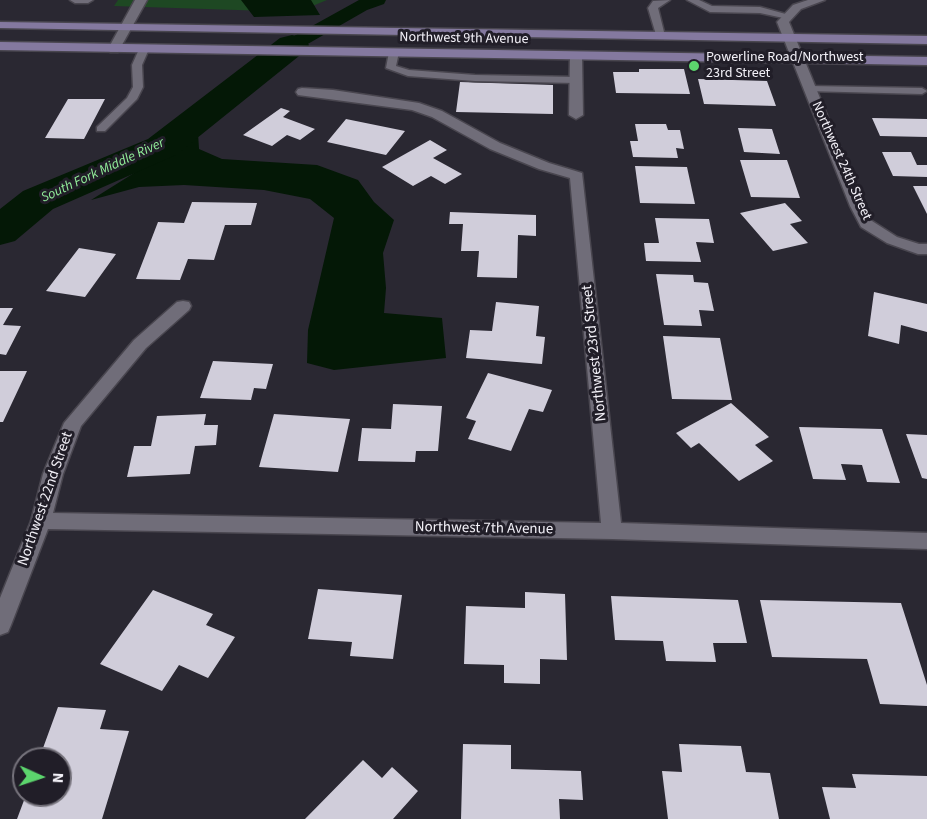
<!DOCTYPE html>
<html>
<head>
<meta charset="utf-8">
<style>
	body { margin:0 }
	#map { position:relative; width:927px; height:819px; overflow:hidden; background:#2a2832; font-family:"Source Sans 3",sans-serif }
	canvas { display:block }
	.north { position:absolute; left:12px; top:747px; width:60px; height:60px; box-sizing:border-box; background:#211e28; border:2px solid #75727b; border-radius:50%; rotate:93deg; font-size:16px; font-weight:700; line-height:24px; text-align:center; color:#f3f1f8 }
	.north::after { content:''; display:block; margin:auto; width:21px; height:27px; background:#5cd56d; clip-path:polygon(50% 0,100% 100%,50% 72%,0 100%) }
</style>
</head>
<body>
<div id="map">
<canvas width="927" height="819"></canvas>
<div class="north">N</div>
</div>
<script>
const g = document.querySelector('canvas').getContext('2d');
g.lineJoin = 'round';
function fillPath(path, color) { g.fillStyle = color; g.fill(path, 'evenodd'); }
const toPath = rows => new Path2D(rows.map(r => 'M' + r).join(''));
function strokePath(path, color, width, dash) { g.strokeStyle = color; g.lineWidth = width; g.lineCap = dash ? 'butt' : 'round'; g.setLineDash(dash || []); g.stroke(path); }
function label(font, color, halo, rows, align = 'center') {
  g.font = font + ' "Source Sans 3",sans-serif'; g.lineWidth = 6; g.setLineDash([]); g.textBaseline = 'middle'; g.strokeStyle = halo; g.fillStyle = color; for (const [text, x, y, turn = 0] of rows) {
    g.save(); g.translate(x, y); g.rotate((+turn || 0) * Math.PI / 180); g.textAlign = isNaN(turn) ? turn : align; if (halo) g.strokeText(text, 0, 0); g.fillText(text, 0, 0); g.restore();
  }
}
fillPath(toPath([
	[118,0,327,0,298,12,114,6]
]), '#1e4823');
fillPath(toPath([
	[241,0,311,0,320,15,254,17],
	[198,133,199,149,222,159,317,165,358,180,374,202,394,220,383,253,386,288,384,313,442,318,446,358,334,370,307,363,308,330,334,218,310,199,264,190,184,185,139,187,91,200]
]), '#041806');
fillPath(toPath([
	[359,0,386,0,384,4,367,10,299,49,292,51,285,49,282,45,285,41,359,0]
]), '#041806');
fillPath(toPath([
	[292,35,304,38,309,45,304,52,176,155,53,209,15,241,0,245,0,209,23,191,148,139,280,38,292,35]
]), '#041806');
fillPath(toPath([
	[639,69,684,69,690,94,616,93,613,72,639,72],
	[698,79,767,81,776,106,704,104],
	[460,82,553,85,553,114,456,112],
	[68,99,105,99,84,139,45,138],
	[281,108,290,111,283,117,315,129,300,140,287,135,272,146,243,135],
	[872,118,927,119,927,137,880,136],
	[346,119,405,131,386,155,327,142],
	[635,124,666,124,668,130,680,130,684,149,676,148,678,158,633,157,630,141,638,141],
	[738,128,772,129,780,154,744,152],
	[430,140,447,150,433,158,462,174,445,184,431,176,413,186,382,167],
	[882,152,911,152,917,165,927,165,927,177,893,176],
	[740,160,787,160,800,198,751,197],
	[635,166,687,167,695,204,640,203],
	[913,186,927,186,927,214],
	[192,202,257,203,251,225,225,225,214,260,188,259,180,280,136,279,158,222,184,223],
	[785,203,802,221,790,224,808,243,773,251,740,213],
	[450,212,536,215,536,236,518,235,517,278,477,277,479,251,461,251,463,224,449,224],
	[655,218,709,219,714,243,696,242,701,262,646,261,644,243,659,243],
	[79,248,116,254,85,297,46,291],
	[656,274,693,275,694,282,708,283,714,311,699,310,702,326,664,325],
	[874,292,927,304,927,332,901,325,899,344,868,336],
	[496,302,539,306,536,336,545,337,542,364,466,358,470,330,492,331],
	[0,308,13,308,3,325,21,326,6,355,0,354],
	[663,336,720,338,732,400,672,399],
	[213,361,273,364,266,389,254,388,251,400,200,398],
	[0,371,27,371,3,422,0,422],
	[488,373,552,390,543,412,529,409,511,451,468,439,476,421,466,418],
	[731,403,769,437,755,445,773,461,739,481,699,443,691,448,676,433],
	[393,404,442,406,438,451,416,451,415,462,358,461,362,428,391,429],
	[206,414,204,425,218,425,216,445,195,446,190,474,127,477,134,446,151,446,157,416],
	[274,414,350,419,338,472,259,467],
	[799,427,882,429,900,483,867,482,862,465,841,464,846,480,813,479],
	[906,434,927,435,927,479,922,478],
	[318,589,402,595,393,659,350,656,352,642,308,639],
	[153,590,213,614,206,625,235,637,208,678,179,665,162,691,100,664],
	[525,592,565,594,567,660,540,659,540,684,504,683,504,665,464,664,466,606,525,608],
	[611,596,738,600,747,643,713,643,716,662,666,661,663,641,615,640],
	[760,600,901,603,927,685,927,706,880,704,867,659,772,657],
	[58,707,106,710,100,729,129,731,102,819,17,819,26,795,60,795,60,759,39,759],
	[463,744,511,745,511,769,581,771,583,800,559,799,560,819,461,819],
	[679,744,741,746,746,772,770,773,779,819,668,819,662,771,682,772],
	[363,760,382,778,392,767,418,791,393,819,305,819],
	[852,774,927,776,927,819,830,819,822,787,856,788]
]), '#d0cdda');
const service = toPath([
	[70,0,93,0,88,3,75,3,70,0],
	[670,0,658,8,665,36,657,38,648,8,653,1,670,0],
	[687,0,699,0,712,6,760,7,793,16,788,19,760,13,710,12,687,0],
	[140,47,149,49,142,65,143,87,137,99,105,131,97,131,97,127,127,98,133,87,132,65,140,47],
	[394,49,399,52,396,66,409,70,475,75,576,77,581,80,576,83,475,81,408,76,386,68,389,52,394,49],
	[810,86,922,88,927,91,922,94,806,91,805,89,810,86]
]);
const minor = toPath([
	[135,0,147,0,118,52,110,52,108,49,135,0],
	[808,0,825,0,801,9,789,22,864,206,872,221,897,237,919,244,927,244,927,254,918,254,887,243,861,227,850,206,777,22,793,5,808,0],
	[576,52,582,56,583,115,576,119,569,115,570,56,576,52],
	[302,88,333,90,419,103,442,111,500,143,549,163,582,173,621,523,927,533,927,549,612,539,48,529,11,625,8,632,0,635,0,598,31,521,43,474,64,423,134,340,177,302,183,301,189,302,191,306,189,310,146,348,81,426,63,474,53,513,601,523,570,178,539,169,490,149,432,117,412,110,298,95,296,92,298,89,302,88]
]);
const secondary = toPath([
	[0,22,927,36,927,44,0,28,0,22],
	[0,42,927,57,927,65,0,50,0,42]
]);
strokePath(service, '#49464f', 3);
strokePath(minor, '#49464f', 3);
strokePath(secondary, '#49464f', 3);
fillPath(service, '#706d79');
fillPath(minor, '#706d79');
fillPath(secondary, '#84799f');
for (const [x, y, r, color] of [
	[694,66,6,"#5cd56d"]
]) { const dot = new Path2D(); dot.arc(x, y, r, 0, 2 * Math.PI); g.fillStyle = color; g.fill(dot); strokePath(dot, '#211e28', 2); }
label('14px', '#f3f1f8', '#211e28', [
	["Northwest 9th Avenue",464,39,1],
	["Northwest 24th Street",841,161,66]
]);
label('14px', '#f3f1f8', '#211e28', [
	["Powerline Road/Northwest",706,58],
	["23rd Street",706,74]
], 'left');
label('italic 14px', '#92ee9a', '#211e28', [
	["South Fork Middle River",103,171,-25]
]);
label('15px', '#f3f1f8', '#211e28', [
	["Northwest 23rd Street",595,353,-96],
	["Northwest 22nd Street",46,499,-71],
	["Northwest 7th Avenue",484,529,1]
]);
</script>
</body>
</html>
